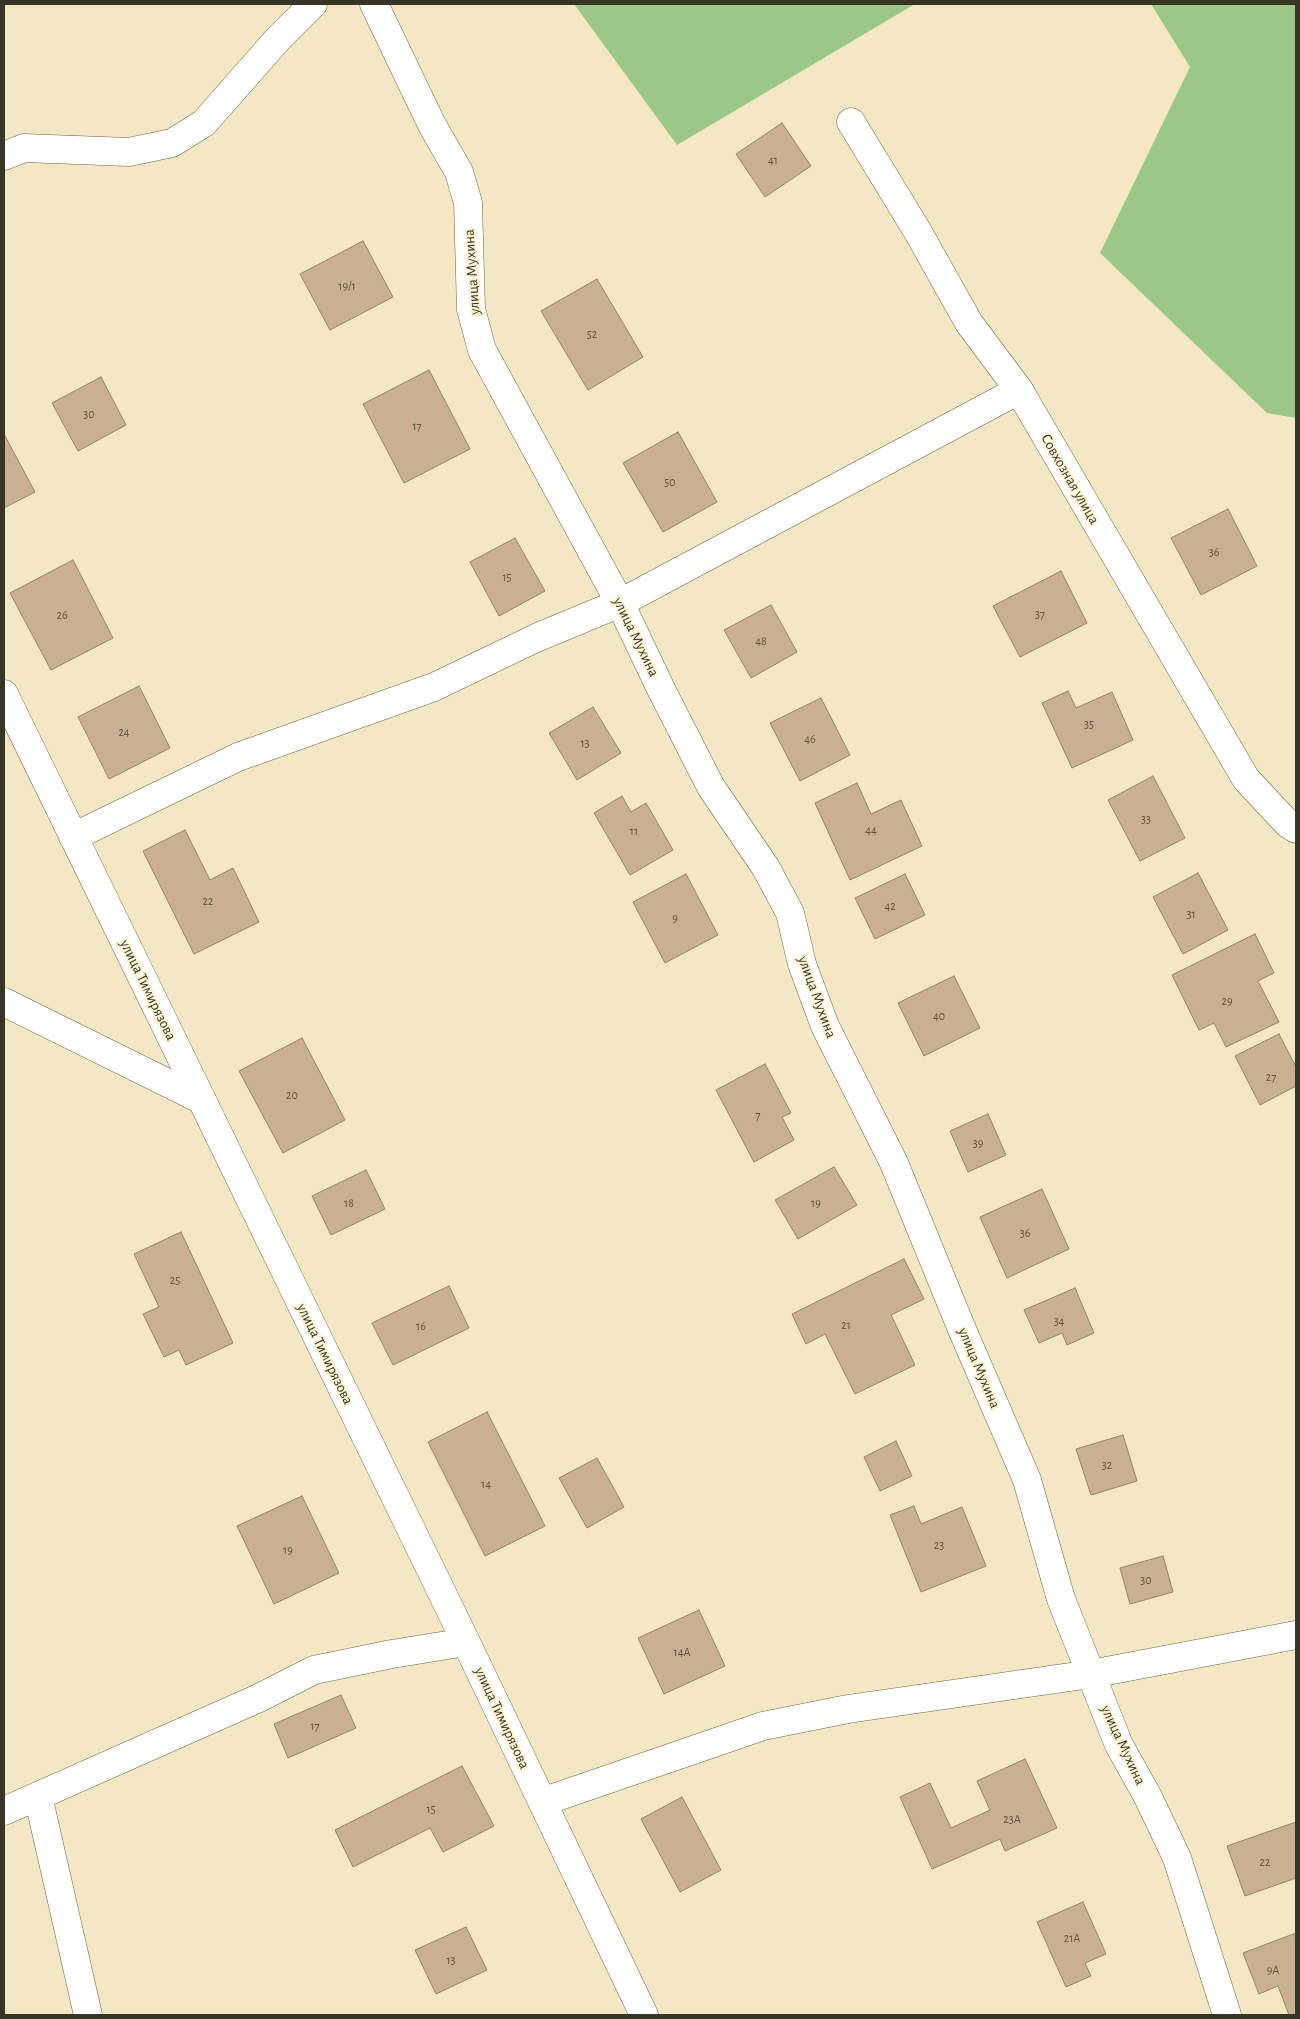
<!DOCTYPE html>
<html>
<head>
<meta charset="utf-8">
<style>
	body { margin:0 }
	#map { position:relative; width:1300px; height:2019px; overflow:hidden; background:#f3e8c3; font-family:"Alegreya Sans",sans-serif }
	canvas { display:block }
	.frame { position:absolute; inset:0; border:5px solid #393526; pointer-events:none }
</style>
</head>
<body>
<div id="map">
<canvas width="1300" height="2019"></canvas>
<div class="frame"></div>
</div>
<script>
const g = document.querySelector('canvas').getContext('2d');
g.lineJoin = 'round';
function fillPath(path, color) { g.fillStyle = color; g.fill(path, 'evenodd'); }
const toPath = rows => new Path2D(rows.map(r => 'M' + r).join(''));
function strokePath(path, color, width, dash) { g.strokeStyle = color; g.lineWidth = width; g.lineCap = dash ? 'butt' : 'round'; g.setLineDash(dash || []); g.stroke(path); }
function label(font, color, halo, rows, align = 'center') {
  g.font = font + ' "Alegreya Sans",sans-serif'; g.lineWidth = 4.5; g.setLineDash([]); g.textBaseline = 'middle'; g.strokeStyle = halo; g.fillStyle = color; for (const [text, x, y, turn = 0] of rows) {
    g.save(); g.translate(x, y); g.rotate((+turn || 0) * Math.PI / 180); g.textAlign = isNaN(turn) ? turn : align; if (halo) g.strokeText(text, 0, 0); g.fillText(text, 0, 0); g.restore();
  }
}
fillPath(toPath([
	[574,4,915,4,677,145],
	[1151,4,1296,4,1296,418,1267,413,1100,253,1190,67]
]), '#9cc887');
const building = toPath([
	[782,123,811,166,765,197,736,154,782,123],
	[363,241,393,297,330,330,300,274,363,241],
	[597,279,643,357,588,390,541,311,597,279],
	[429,370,470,449,404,483,363,404,429,370],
	[101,377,126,425,78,451,52,403,101,377],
	[678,432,717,502,663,532,623,463,678,432],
	[4,434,35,492,4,508,4,434],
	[1228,509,1257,566,1201,595,1171,538,1228,509],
	[515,538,545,591,499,616,470,562,515,538],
	[73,560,113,638,51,670,10,593,73,560],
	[1061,571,1087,623,1020,657,993,606,1061,571],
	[771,605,797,652,751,678,724,630,771,605],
	[139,686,170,748,109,779,78,717,139,686],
	[1068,691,1076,708,1112,692,1133,740,1072,768,1042,703,1068,691],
	[821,698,850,755,800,781,770,723,821,698],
	[593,707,621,753,577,780,549,733,593,707],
	[1153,776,1185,838,1140,861,1108,800,1153,776],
	[857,783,871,814,901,800,922,846,850,880,815,803,857,783],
	[622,796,631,812,646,803,673,850,630,875,594,813,622,796],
	[185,830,210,880,233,868,259,922,194,954,143,851,185,830],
	[1198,873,1228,930,1183,954,1153,897,1198,873],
	[686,874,718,935,665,963,633,902,686,874],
	[905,874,925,915,875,939,855,898,905,874],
	[1255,934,1274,973,1258,981,1279,1022,1226,1047,1214,1023,1199,1030,1172,975,1255,934],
	[954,976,980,1028,924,1056,898,1003,954,976],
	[1279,1034,1296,1067,1296,1086,1260,1105,1235,1056,1279,1034],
	[302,1038,345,1120,283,1153,239,1071,302,1038],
	[765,1064,791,1113,782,1117,794,1140,754,1162,716,1090,765,1064],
	[988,1114,1006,1155,968,1172,950,1131,988,1114],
	[834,1167,857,1205,798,1239,775,1200,834,1167],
	[366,1170,385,1209,331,1235,312,1196,366,1170],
	[1042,1189,1069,1249,1007,1278,980,1217,1042,1189],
	[181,1232,233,1343,186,1365,179,1350,164,1357,143,1314,159,1307,134,1254,181,1232],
	[904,1259,924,1299,891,1315,915,1365,855,1394,825,1334,806,1344,792,1314,904,1259],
	[449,1286,469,1328,393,1365,372,1323,449,1286],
	[1075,1288,1094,1333,1067,1345,1062,1333,1039,1343,1024,1310,1075,1288],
	[487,1412,545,1526,485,1556,428,1442,487,1412],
	[1123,1435,1137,1481,1091,1495,1076,1449,1123,1435],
	[896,1441,912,1476,880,1491,864,1457,896,1441],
	[597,1458,624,1507,587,1528,559,1478,597,1458],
	[302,1496,339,1573,274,1604,237,1526,302,1496],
	[914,1506,921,1524,962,1507,986,1566,921,1592,890,1515,914,1506],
	[1163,1556,1173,1592,1130,1604,1120,1568,1163,1556],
	[699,1610,725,1666,664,1694,638,1638,699,1610],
	[341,1695,356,1728,288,1758,274,1724,341,1695],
	[1025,1759,1057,1828,1005,1851,1000,1839,932,1869,900,1797,930,1783,951,1828,990,1810,977,1781,1025,1759],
	[462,1766,494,1826,443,1852,430,1828,353,1867,335,1830,462,1766],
	[682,1797,721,1870,680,1892,641,1819,682,1797],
	[1296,1822,1296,1878,1245,1896,1227,1846,1296,1822],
	[1083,1902,1106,1954,1085,1963,1091,1976,1066,1987,1037,1922,1083,1902],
	[466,1927,487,1970,436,1994,415,1950,466,1927],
	[1296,1933,1296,2015,1289,2015,1278,1986,1259,1994,1243,1953,1296,1933]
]);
fillPath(building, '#c8b091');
strokePath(building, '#988164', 1);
const minor = toPath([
	[374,4,432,125,459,172,468,203,471,309,482,350,620,603,662,691,711,787,766,868,790,913,802,964,825,1026,894,1163,961,1327,1027,1480,1061,1599,1119,1745,1148,1797,1177,1858,1227,2015],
	[851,122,918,232,969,323,1019,390,1246,779,1288,824,1296,829],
	[4,156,24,148,129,152,172,143,204,123,277,40,313,4],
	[4,694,466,1642,644,2015],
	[73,837,238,757,434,687,536,638,620,603,1019,390],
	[4,1002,202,1100],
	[38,1796,88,2015],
	[542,1802,763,1726,848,1709,1091,1674,1296,1635],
	[4,1811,259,1698,314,1670,392,1654,466,1642]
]);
strokePath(minor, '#6f6544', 29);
strokePath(minor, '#fff', 28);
label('12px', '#5d5441', null, [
	["41",773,160],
	["19/1",347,286],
	["52",592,334],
	["30",89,414],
	["17",417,426],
	["50",670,482],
	["36",1214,552],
	["15",507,577],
	["37",1040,614],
	["26",62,615],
	["48",761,641],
	["35",1089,724],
	["24",124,732],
	["46",810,739],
	["13",585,743],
	["33",1146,819],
	["44",871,830],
	["11",634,831],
	["22",208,901],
	["42",890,906],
	["31",1191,914],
	["9",675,918],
	["29",1227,1001],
	["40",939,1016],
	["27",1271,1077],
	["20",292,1095],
	["7",758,1115],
	["39",978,1143],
	["18",349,1203],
	["19",816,1203],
	["36",1025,1233],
	["25",175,1280],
	["34",1059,1321],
	["21",846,1325],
	["16",421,1326],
	["32",1107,1465],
	["14",486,1484],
	["23",939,1545],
	["19",288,1550],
	["30",1146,1580],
	["14А",682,1652],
	["17",315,1726],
	["15",431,1809],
	["23А",1012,1819],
	["22",1265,1862],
	["21А",1072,1938],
	["13",451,1960],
	["9А",1273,1970]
]);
label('15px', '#393526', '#fef5d7', [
	["улица Мухина",472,272,-94],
	["Совхозная улица",1070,479,60],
	["улица Мухина",636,637,64],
	["улица Тимирязова",148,990,64],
	["улица Мухина",817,997,70],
	["улица Тимирязова",325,1354,64],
	["улица Мухина",979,1368,67],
	["улица Тимирязова",502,1718,65],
	["улица Мухина",1123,1745,65]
]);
</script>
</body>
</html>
